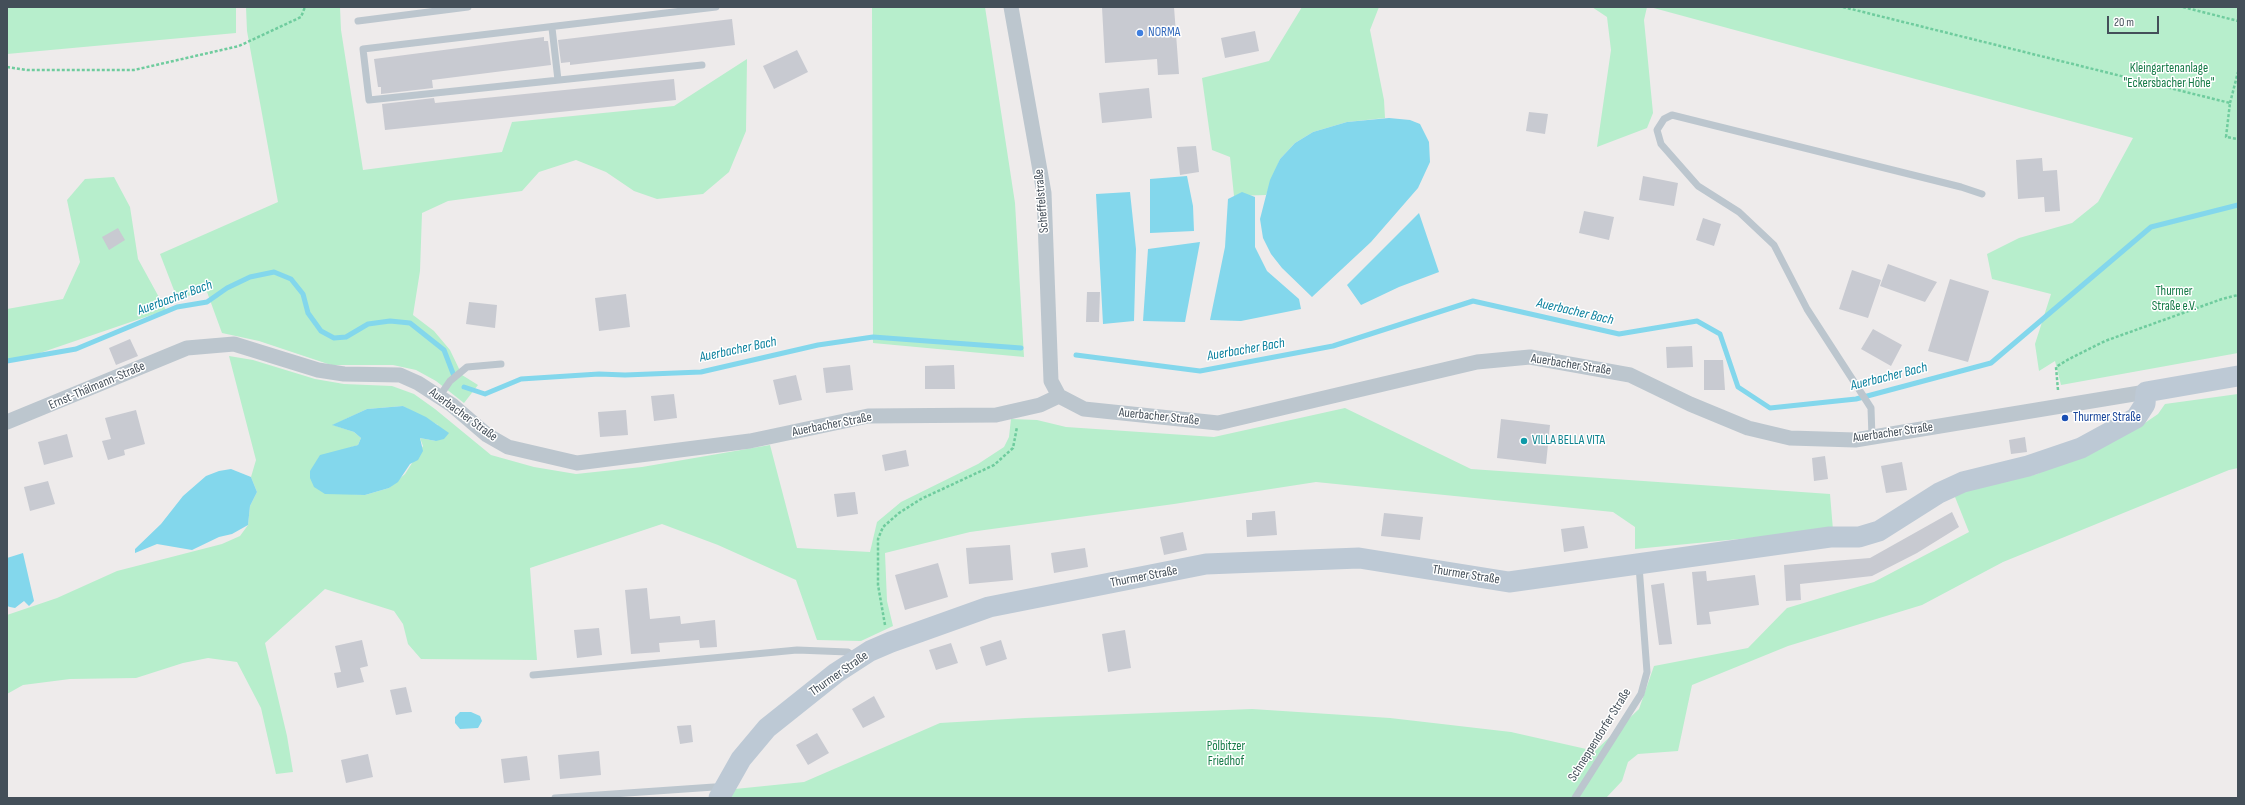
<!DOCTYPE html>
<html>
<head>
<meta charset="utf-8">
<style>
	body { margin:0 }
	#map { position:relative; width:2245px; height:805px; overflow:hidden; background:#eeebeb; font-family:"Sofia Sans Condensed",sans-serif }
	canvas { display:block }
	.frame { position:absolute; inset:0; border:8px solid #444f59; pointer-events:none }
	.scale { position:absolute; left:2107px; top:16px; width:52px; height:18px; box-sizing:border-box; border:2px solid #444f59; border-top:0; padding-left:5px; font-size:12px; line-height:14px; white-space:nowrap; color:#444f59; -webkit-text-stroke:3px #fff; paint-order:stroke }
</style>
</head>
<body>
<div id="map">
<canvas width="2245" height="805"></canvas>
<div class="frame"></div>
<div class="scale">20 m</div>
</div>
<script>
const g = document.querySelector('canvas').getContext('2d');
g.lineJoin = 'round';
function fillPath(path, color) { g.fillStyle = color; g.fill(path, 'evenodd'); }
const toPath = rows => new Path2D(rows.map(r => 'M' + r).join(''));
function strokePath(path, color, width, dash) { g.strokeStyle = color; g.lineWidth = width; g.lineCap = dash ? 'butt' : 'round'; g.setLineDash(dash || []); g.stroke(path); }
function label(font, color, halo, rows, align = 'center') {
  g.font = font + ' "Sofia Sans Condensed",sans-serif'; g.lineWidth = 3; g.setLineDash([]); g.textBaseline = 'middle'; g.strokeStyle = halo; g.fillStyle = color; for (const [text, x, y, turn = 0] of rows) {
    g.save(); g.translate(x, y); g.rotate((+turn || 0) * Math.PI / 180); g.textAlign = isNaN(turn) ? turn : align; if (halo) g.strokeText(text, 0, 0); g.fillText(text, 0, 0); g.restore();
  }
}
fillPath(toPath([
	[7,7,236,7,236,33,7,54],
	[246,7,340,7,341,30,363,170,502,152,512,122,674,106,747,59,746,131,729,172,703,194,657,199,634,191,606,172,576,160,539,172,522,191,448,201,422,213,420,271,413,315,434,331,450,350,462,375,478,385,464,403,436,381,416,370,393,365,331,365,259,341,222,333,207,292,177,298,160,254,278,202,247,31],
	[985,7,1015,203,1024,357,873,343,872,8],
	[1302,7,1379,7,1370,30,1384,100,1385,118,1347,122,1313,132,1295,143,1280,159,1266,195,1234,196,1230,157,1212,150,1202,78,1269,61],
	[1592,7,1647,7,1644,20,1653,113,1647,128,1597,147,1611,50,1607,17],
	[1650,7,2238,7,2238,353,2061,385,2055,361,2039,371,2035,344,2051,294,1992,279,1987,254,2019,238,2072,223,2098,202,2133,138],
	[114,177,130,207,138,259,166,310,37,354,7,361,7,309,63,299,80,262,67,200,85,179],
	[229,356,253,360,315,379,344,384,392,386,414,394,435,409,491,455,534,467,576,474,642,467,770,445,797,548,870,552,877,522,901,502,978,464,1004,447,1009,437,1011,419,1037,420,1066,427,1214,437,1345,408,1471,469,1830,494,1833,530,1635,549,1635,527,1613,512,1316,482,1174,504,970,532,885,553,887,601,893,626,861,641,817,640,796,580,718,545,662,524,530,568,537,660,421,659,408,644,403,624,394,611,325,589,265,643,287,736,293,772,276,774,261,708,237,662,208,658,183,663,136,678,70,679,23,685,7,694,7,615,57,598,117,571,222,544,240,536,248,525,250,506,257,492,251,477,256,460],
	[403,406,438,425,436,441,420,438,423,446,405,474,389,488,365,495,352,494,342,450,358,445,361,438,354,432,333,425,367,409],
	[2238,394,2238,468,2229,470,2003,562,1922,605,1788,646,1692,685,1678,751,1638,754,1628,762,1622,781,1606,798,730,798,735,789,804,782,940,723,1025,718,1252,709,1390,718,1511,732,1595,751,1639,709,1654,666,1748,648,1787,608,1874,582,1969,532,1955,497,1961,492,2037,474,2139,427,2158,414,2165,404]
]), '#b7eecc');
fillPath(toPath([
	[1389,118,1410,120,1420,124,1429,142,1430,162,1418,188,1371,242,1312,297,1282,268,1271,254,1263,238,1260,219,1270,180,1280,159,1295,143,1313,132,1347,122],
	[1187,176,1193,206,1194,231,1150,233,1150,179],
	[1130,192,1136,249,1134,321,1103,324,1096,194],
	[1242,192,1255,197,1255,247,1267,271,1299,299,1301,309,1241,321,1210,320,1225,247,1228,199],
	[1419,213,1439,272,1399,287,1361,305,1347,285],
	[1200,242,1185,322,1143,321,1148,249],
	[403,406,426,417,449,433,444,439,436,441,420,438,423,451,418,460,410,464,398,482,389,488,365,495,325,494,314,487,310,478,310,471,320,455,358,445,361,438,354,432,332,425,367,409],
	[231,469,251,477,257,492,250,506,248,525,232,534,219,537,192,550,157,544,135,553,135,549,161,524,183,496,206,476,219,471],
	[23,553,34,601,29,606,24,601,15,608,10,607,7,606,7,558],
	[460,712,471,712,480,716,482,721,478,728,460,729,455,723,455,717]
]), '#83d7ec');
strokePath(toPath([
	[1076,355,1200,371,1333,346,1473,301,1619,334,1697,321,1720,334,1738,387,1770,408,1856,399,1991,363,2151,227,2238,205],
	[7,361,76,349,177,307,207,302,227,288,250,277,274,272,291,279,303,294,308,313,321,331,334,338,346,337,368,324,390,321,410,323,444,350,454,376],
	[464,387,485,394,521,379,599,374,625,375,701,372,818,345,873,337,1021,348]
]), '#83d7ec', 5);
fillPath(toPath([
	[1102,7,1174,7,1179,74,1158,75,1157,59,1105,63],
	[732,19,735,45,570,65,570,62,561,63,558,40],
	[1255,31,1259,51,1225,58,1221,38],
	[544,37,544,41,548,41,551,65,432,80,433,88,381,94,381,87,378,87,374,59],
	[797,50,808,72,774,89,763,66],
	[674,79,676,100,385,130,382,104,434,98,435,103],
	[1149,88,1152,118,1102,123,1099,93],
	[1529,112,1548,114,1545,134,1526,131],
	[1196,146,1199,172,1180,175,1177,147],
	[2042,158,2043,171,2057,170,2060,211,2045,212,2044,197,2018,199,2016,160],
	[1643,176,1678,183,1674,206,1639,200],
	[1584,211,1614,217,1609,240,1579,233],
	[1703,218,1721,224,1714,246,1696,240],
	[118,228,125,240,109,250,102,237],
	[1888,264,1937,282,1925,302,1880,286],
	[1852,270,1881,280,1868,318,1839,309],
	[1950,279,1989,291,1968,362,1928,351],
	[1087,292,1100,292,1099,322,1086,322],
	[626,294,630,327,599,331,595,298],
	[469,302,497,305,495,328,466,324],
	[1873,329,1902,345,1891,366,1861,349],
	[130,339,138,356,116,365,109,348],
	[1692,346,1693,367,1667,368,1666,347],
	[1704,360,1723,360,1725,390,1704,390],
	[850,365,853,390,826,393,823,368],
	[954,365,955,389,925,389,925,366],
	[796,375,802,400,779,405,773,380],
	[674,394,677,418,654,421,651,396],
	[136,410,145,444,124,450,125,455,108,460,102,441,111,439,105,418],
	[626,410,628,435,600,437,598,412],
	[1501,419,1550,425,1546,464,1497,458],
	[67,434,73,457,44,465,38,442],
	[2025,437,2027,452,2011,454,2009,440],
	[906,450,909,466,885,471,882,455],
	[1825,456,1828,479,1814,481,1812,458],
	[1902,462,1907,490,1886,493,1881,466],
	[48,481,55,504,30,511,24,487],
	[855,492,858,514,837,517,834,494],
	[1275,511,1277,535,1247,537,1246,520,1252,520,1252,513],
	[1952,512,1959,527,1917,553,1872,576,1800,584,1801,600,1786,601,1784,565,1870,558],
	[1384,513,1423,517,1420,540,1381,536],
	[1584,526,1588,548,1564,552,1561,529],
	[1183,532,1187,550,1164,555,1160,537],
	[1010,545,1013,580,969,584,966,548],
	[1085,548,1088,567,1054,573,1051,553],
	[938,563,948,597,905,610,895,575],
	[1706,571,1707,581,1755,575,1759,605,1709,612,1711,624,1697,625,1692,572],
	[1664,583,1672,644,1659,645,1651,585],
	[647,588,650,619,680,616,681,624,715,620,717,647,700,648,699,640,659,643,660,652,631,654,625,590],
	[599,628,602,655,577,658,574,630],
	[1125,630,1131,668,1108,672,1102,634],
	[362,640,368,666,360,668,364,682,337,688,334,673,341,672,335,646],
	[1001,640,1007,659,986,666,980,647],
	[951,643,958,663,936,670,929,650],
	[406,687,412,712,396,715,390,690],
	[874,696,885,717,863,728,852,709],
	[691,725,693,742,680,744,677,726],
	[817,733,829,753,808,765,796,745],
	[599,751,601,775,560,779,558,755],
	[368,754,373,777,346,783,341,760],
	[527,756,530,780,504,783,501,759]
]), '#c8cad1');
strokePath(toPath([
	[1843,7,2230,103,2226,137,2238,139],
	[2183,7,2238,21],
	[7,67,27,70,134,70,239,46,301,17,305,7],
	[2230,103,2238,72],
	[2058,390,2056,367,2069,359,2105,341,2222,299,2238,295],
	[885,625,878,585,878,539,883,527,899,513,921,499,994,465,1013,448,1017,427]
]), '#6fcc9e', 2.5, [3, 2]);
strokePath(toPath([
	[358,21,468,7],
	[552,28,558,80],
	[702,65,369,100,363,49,716,7],
	[439,397,450,381,467,367,501,364],
	[1872,437,1871,408,1807,309,1774,245,1739,212,1698,186,1661,144,1657,130,1664,119,1672,115,1961,187,1982,194],
	[533,675,797,650,848,652,856,658],
	[555,798,714,787,722,789],
	[1575,798,1641,694,1647,672,1639,566]
]), '#bcc6ce', 7);
strokePath(toPath([
	[1011,7,1044,193,1051,381,1059,396,1084,409,1218,423,1477,362,1530,357,1630,375,1690,404,1748,428,1790,438,1855,440,2146,392],
	[7,422,187,348,234,344,318,370,344,374,400,375,418,383,452,405,487,435,508,447,577,463,750,441,868,416,996,415,1040,405,1059,396]
]), '#bcc6ce', 15);
strokePath(toPath([
	[719,798,741,759,767,728,836,673,870,651,891,642,989,607,1206,564,1359,558,1509,582,1830,537,1859,537,1879,531,1939,493,1963,482,2028,466,2081,448,2136,418,2145,404,2146,392,2238,376]
]), '#bdc9d5', 21);
for (const [x, y, r, color] of [
	[1140,33,4,"#3f7fe0"],
	[2065,418,4,"#1a4fb4"],
	[1524,441,4,"#0f9aa8"]
]) { const dot = new Path2D(); dot.arc(x, y, r, 0, 2 * Math.PI); g.fillStyle = color; g.fill(dot); strokePath(dot, '#fff', 1.5); }
label('13px', '#366cbe', '#fff', [
	["NORMA",1148,33]
], 'left');
label('13px', '#157a47', '#fff', [
	["Kleingartenanlage",2169,69],
	["\"Eckersbacher Höhe\"",2169,84],
	["Thurmer",2174,292],
	["Straße e.V.",2174,307],
	["Pölbitzer",1226,747],
	["Friedhof",1226,762]
]);
label('13px', '#444f59', '#fff', [
	["Scheffelstraße",1042,201,-95],
	["Auerbacher Straße",1571,365,9],
	["Ernst-Thälmann-Straße",97,386,-23],
	["Auerbacher Straße",463,415,36],
	["Auerbacher Straße",1159,417,6],
	["Auerbacher Straße",832,425,-11],
	["Auerbacher Straße",1893,433,-8],
	["Thurmer Straße",1466,575,9],
	["Thurmer Straße",1144,577,-11],
	["Thurmer Straße",839,674,-35],
	["Schneppendorfer Straße",1600,735,-58]
]);
label('13px', '#164399', '#fff', [
	["Thurmer Straße",2073,418]
], 'left');
label('13px', '#0d838f', '#fff', [
	["VILLA BELLA VITA",1532,441]
], 'left');
label('italic 14px', '#0a809e', '#fff', [
	["Auerbacher Bach",175,298,-20],
	["Auerbacher Bach",1575,312,13],
	["Auerbacher Bach",738,350,-12],
	["Auerbacher Bach",1246,350,-10],
	["Auerbacher Bach",1889,377,-14]
]);
</script>
</body>
</html>
